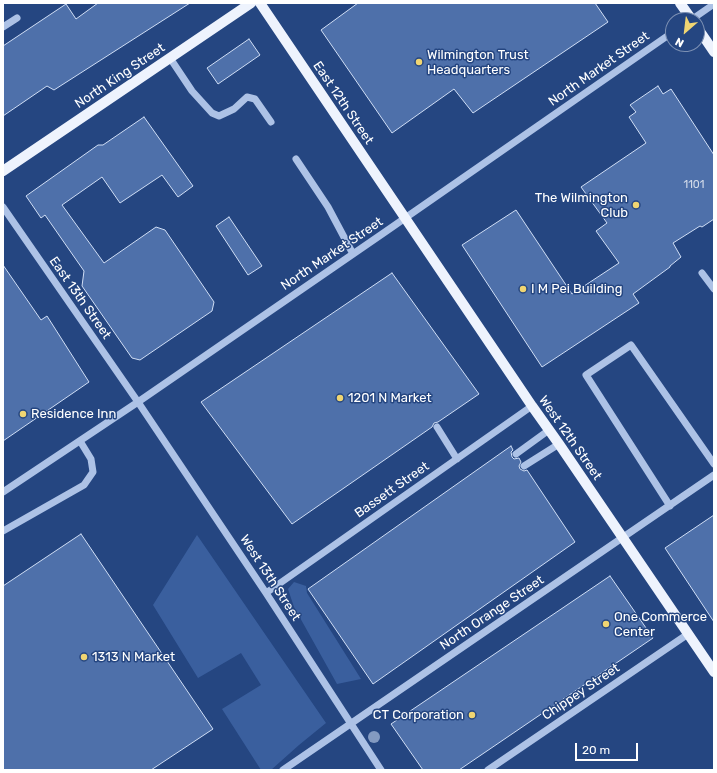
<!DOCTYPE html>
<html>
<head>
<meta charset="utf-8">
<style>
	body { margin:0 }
	#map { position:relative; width:717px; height:773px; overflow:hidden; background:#254681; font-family:Rubik,sans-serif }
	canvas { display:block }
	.frame { position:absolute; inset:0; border:4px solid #fff; pointer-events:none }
	.north { position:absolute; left:665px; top:12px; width:40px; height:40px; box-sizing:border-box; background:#254681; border:1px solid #7c90b3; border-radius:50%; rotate:208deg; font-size:11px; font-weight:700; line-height:16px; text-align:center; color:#fff }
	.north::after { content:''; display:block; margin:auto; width:14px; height:18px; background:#f0d572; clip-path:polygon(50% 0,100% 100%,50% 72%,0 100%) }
	.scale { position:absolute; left:575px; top:743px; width:63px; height:18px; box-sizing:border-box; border:2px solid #fff; border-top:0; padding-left:5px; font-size:12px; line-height:14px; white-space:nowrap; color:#fff; -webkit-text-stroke:3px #254681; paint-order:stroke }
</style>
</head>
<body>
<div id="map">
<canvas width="717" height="773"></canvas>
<div class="frame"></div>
<div class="north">N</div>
<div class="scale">20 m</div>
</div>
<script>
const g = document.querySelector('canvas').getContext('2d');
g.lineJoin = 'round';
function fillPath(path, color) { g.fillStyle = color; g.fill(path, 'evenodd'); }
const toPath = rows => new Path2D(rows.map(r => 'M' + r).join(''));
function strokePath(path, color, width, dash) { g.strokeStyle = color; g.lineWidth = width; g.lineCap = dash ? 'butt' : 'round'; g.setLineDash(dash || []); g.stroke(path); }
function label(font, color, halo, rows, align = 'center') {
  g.font = font + ' Rubik,sans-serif'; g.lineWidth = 3; g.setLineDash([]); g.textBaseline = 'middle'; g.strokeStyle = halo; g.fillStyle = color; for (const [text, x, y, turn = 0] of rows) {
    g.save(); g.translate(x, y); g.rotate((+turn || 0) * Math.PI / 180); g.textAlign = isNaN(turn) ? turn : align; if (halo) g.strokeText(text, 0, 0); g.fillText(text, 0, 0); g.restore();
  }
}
fillPath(toPath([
	[197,535,326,723,299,745,271,770,261,770,222,709,261,685,241,653,198,678,153,605],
	[294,582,306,586,307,593,361,679,337,684,294,607,288,589]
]), '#3a5f9e');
const building = toPath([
	[98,3,190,3,54,90,47,86,3,116,3,46,66,4,76,19,98,3],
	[358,3,595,3,608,22,473,113,454,89,392,133,321,30,358,3],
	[249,39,260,55,218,84,207,68,249,39],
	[658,86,663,94,671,89,714,155,714,219,702,227,700,226,673,243,681,257,670,266,670,267,633,294,639,303,542,367,462,245,516,210,572,294,619,263,596,231,607,223,581,187,646,143,629,117,636,112,630,105,658,86],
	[144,117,193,186,178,197,162,175,120,203,102,177,62,205,104,263,156,227,165,230,214,302,212,311,140,360,132,358,82,286,84,271,45,215,41,218,26,196,98,145,103,145,144,117],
	[229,217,262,266,248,275,216,226,229,217],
	[3,265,41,320,47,316,89,382,3,441,3,265],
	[392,273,479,394,438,422,434,423,432,427,292,524,201,402,392,273],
	[511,446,513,450,511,452,512,457,514,459,519,458,521,462,519,466,520,469,524,471,527,470,575,542,373,684,308,589,511,446],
	[714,515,714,622,665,548,714,515],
	[81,534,213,729,151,770,3,770,3,586,81,534],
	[610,576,653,638,459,770,423,770,391,724,610,576]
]);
fillPath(building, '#4e70aa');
strokePath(building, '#d0def5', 1);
strokePath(toPath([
	[691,20,714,4],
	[3,27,17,18],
	[170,58,192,91,212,113,219,116,234,109,247,97,255,99,271,122],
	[296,159,328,207,353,254],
	[3,207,138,402,266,593,381,770],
	[702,273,714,289],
	[437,427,457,459],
	[516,454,549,430],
	[524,466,559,444],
	[3,492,138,402,385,232,673,32],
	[670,506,586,375,631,345,714,464],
	[3,531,84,485,93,472,91,459,80,441],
	[266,593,532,406],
	[283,770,714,475],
	[488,770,688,634]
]), '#adc2e6', 7);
strokePath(toPath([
	[260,3,532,406,559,444,714,672],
	[680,3,692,20],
	[697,27,714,52],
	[3,171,251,3]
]), '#eef3fd', 10);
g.fillStyle = '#839ac1';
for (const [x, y] of [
	[374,737]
]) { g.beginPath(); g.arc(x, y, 6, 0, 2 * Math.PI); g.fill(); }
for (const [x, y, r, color] of [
	[419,62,4,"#f0d572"],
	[636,205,4,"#f0d572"],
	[523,289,4,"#f0d572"],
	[340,398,4,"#f0d572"],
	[23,414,4,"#f0d572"],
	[606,624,4,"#f0d572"],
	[84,657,4,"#f0d572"],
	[472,715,4,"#f0d572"]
]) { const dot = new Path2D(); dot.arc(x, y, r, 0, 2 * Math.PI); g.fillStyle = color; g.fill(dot); strokePath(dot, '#254681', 1.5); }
label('11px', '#d3dbea', null, [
	["1101",694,185]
]);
label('13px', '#fff', '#254681', [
	["Wilmington Trust",427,55],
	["Headquarters",427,70],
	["The Wilmington",628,198,"right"],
	["Club",628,213,"right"],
	["I M Pei Building",531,289],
	["1201 N Market",348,398],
	["Residence Inn",31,414],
	["One Commerce",614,617],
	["Center",614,632],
	["1313 N Market",92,657],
	["CT Corporation",464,715,"right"]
], 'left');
label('13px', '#fff', '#254681', [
	["North Market Street",599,69,-35],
	["North King Street",120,76,-34],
	["East 12th Street",343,103,56],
	["North Market Street",332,254,-34],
	["East 13th Street",80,298,55],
	["West 12th Street",570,438,55],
	["Bassett Street",392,490,-35],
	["West 13th Street",270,578,57],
	["North Orange Street",492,613,-34],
	["Chippey Street",581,692,-34]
]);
</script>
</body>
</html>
